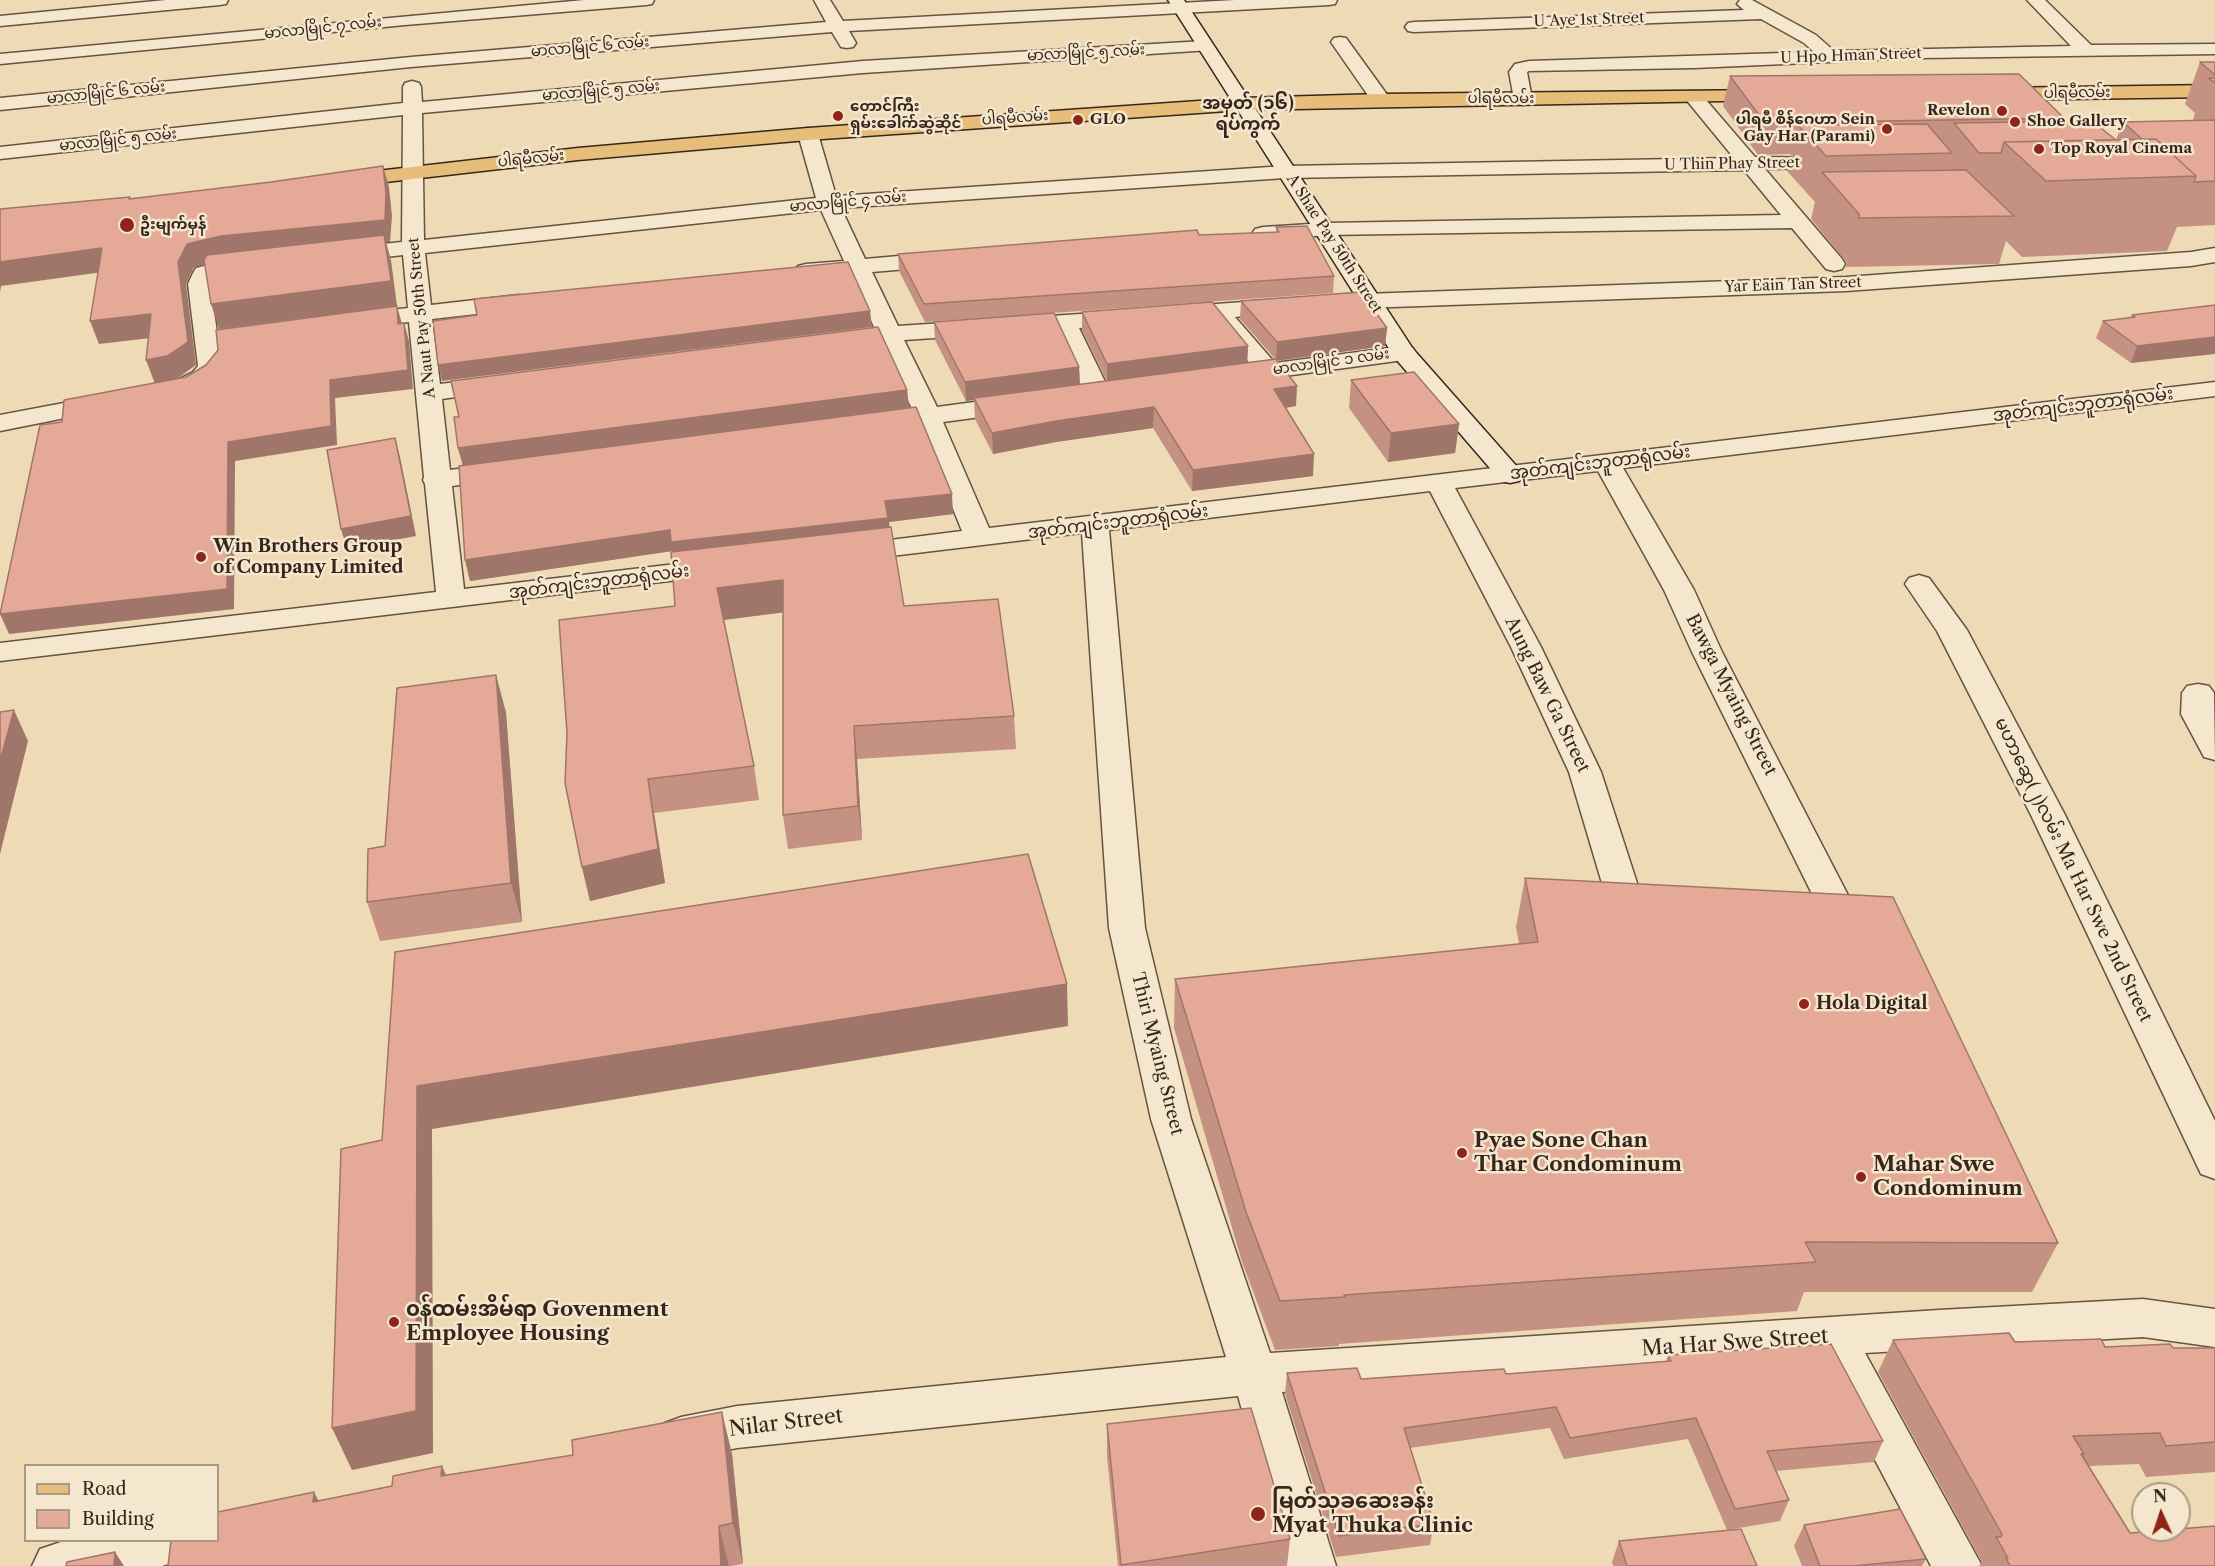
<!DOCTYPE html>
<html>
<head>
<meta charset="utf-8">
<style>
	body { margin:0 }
	#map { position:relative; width:2215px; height:1566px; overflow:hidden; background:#eedab4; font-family:"Libre Caslon Text",serif }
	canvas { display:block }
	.legend { position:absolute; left:24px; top:1464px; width:195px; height:78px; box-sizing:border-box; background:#f4e7ce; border:2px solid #a89a87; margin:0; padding:8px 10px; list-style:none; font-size:18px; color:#37261d }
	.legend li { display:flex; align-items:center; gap:12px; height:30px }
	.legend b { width:30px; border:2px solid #a89a87 }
	.north { position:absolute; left:2131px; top:1482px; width:60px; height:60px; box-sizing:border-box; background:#f4e7ce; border:2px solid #a89a87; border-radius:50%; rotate:357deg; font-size:16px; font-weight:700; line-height:24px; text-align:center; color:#37261d }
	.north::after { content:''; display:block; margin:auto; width:21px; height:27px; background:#8f2418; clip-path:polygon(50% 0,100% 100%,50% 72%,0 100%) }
</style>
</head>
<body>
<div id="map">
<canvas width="2215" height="1566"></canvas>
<ul class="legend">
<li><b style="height:8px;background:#e7bd7a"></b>Road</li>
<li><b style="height:16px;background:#e5a997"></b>Building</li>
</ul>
<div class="north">N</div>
</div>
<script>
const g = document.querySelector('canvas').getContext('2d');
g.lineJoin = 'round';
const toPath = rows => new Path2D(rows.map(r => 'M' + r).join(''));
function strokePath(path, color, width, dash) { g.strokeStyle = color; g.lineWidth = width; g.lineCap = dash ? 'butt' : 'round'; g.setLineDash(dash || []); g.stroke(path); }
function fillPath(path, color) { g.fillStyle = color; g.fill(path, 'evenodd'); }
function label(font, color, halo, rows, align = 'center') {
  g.font = font + ' "Libre Caslon Text","Noto Sans Myanmar",serif'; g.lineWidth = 5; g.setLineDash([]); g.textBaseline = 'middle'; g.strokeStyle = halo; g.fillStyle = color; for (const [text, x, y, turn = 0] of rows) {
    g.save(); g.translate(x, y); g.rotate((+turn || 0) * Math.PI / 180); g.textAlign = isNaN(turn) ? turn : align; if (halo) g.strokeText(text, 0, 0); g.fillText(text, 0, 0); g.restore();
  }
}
const street = toPath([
	[166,0,228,0,226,4,220,5,0,26,0,16,166,0],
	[584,0,654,0,652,4,646,5,405,25,0,64,0,54,584,0],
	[814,0,830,0,843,21,1235,0,1337,0,1335,4,1329,5,849,31,856,43,853,47,847,48,841,47,832,32,411,67,0,110,0,98,411,57,826,22,814,0],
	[1740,0,1752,0,1816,35,1834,51,2071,46,2027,0,2045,0,2091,45,2215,44,2215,54,1921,58,1694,68,1529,71,1527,72,1532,99,1530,103,1523,105,1516,103,1514,99,1509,72,1515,64,1529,61,1814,52,1804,43,1761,19,1414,32,1408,31,1405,27,1408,23,1414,22,1744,10,1737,4,1740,0],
	[1340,37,1346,38,1388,96,1391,100,1388,104,1374,104,1331,42,1334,38,1340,37],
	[1204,41,1210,42,1213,46,1210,50,863,73,422,113,424,240,816,198,798,134,801,130,808,128,815,130,818,134,836,196,1285,166,1734,158,1684,97,1686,93,1693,91,1700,93,1755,157,1842,158,1845,162,1842,166,1835,168,1765,169,1842,259,1845,264,1842,269,1834,271,1826,269,1792,228,1326,235,1263,241,1255,239,1252,234,1255,229,1263,227,1326,223,1781,215,1744,170,1285,178,841,208,865,259,943,252,951,254,954,259,951,264,943,266,872,272,898,326,1126,311,1134,313,1138,318,1134,323,1126,325,1079,328,1111,394,1107,399,1098,402,1089,399,1085,394,1056,330,904,340,937,407,1019,396,1028,399,1032,404,1028,409,1019,412,943,422,989,528,2215,382,2215,396,1623,468,1694,590,1722,652,1866,930,1861,939,1848,943,1835,939,1830,930,1692,652,1664,590,1598,471,1455,488,1541,647,1601,772,1648,917,1643,926,1630,929,1617,926,1612,917,1569,772,1511,647,1430,491,1109,530,1145,928,1191,1119,1270,1353,1939,1310,2143,1299,2215,1309,2215,1347,2143,1337,1865,1353,1982,1566,1931,1566,1820,1356,1282,1392,1336,1566,1286,1566,1238,1396,737,1448,681,1459,665,1453,658,1438,665,1423,681,1417,737,1406,1226,1357,1151,1119,1109,928,1082,533,850,561,840,559,836,553,840,547,850,545,962,531,919,425,877,431,868,428,864,423,868,418,913,411,881,342,837,348,829,346,825,341,829,336,837,334,875,329,850,274,806,278,798,276,795,271,798,266,806,264,844,261,821,210,425,253,431,305,519,295,527,297,531,302,527,307,519,309,432,319,440,384,497,377,506,379,509,384,506,389,497,391,442,399,450,470,504,463,513,465,517,471,513,477,504,479,452,486,464,589,718,559,728,562,732,568,728,574,0,661,0,643,436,592,425,484,423,480,424,477,409,322,356,328,348,326,344,321,348,316,356,314,408,308,403,255,343,262,335,260,332,255,335,250,343,248,402,242,403,115,0,159,0,147,403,103,403,87,405,83,412,81,419,83,421,87,422,102,863,61,1204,41],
	[2215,248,2215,262,2191,266,1846,291,1336,309,1328,307,1324,302,1328,297,1336,295,1846,277,2191,252,2215,248],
	[250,259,258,261,261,266,258,271,213,278,210,284,222,367,211,382,187,394,178,396,169,394,166,389,169,384,193,372,198,366,188,284,193,273,196,268,204,266,250,259],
	[1285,299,1293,301,1297,306,1293,311,1235,317,1275,363,1404,346,1413,348,1416,353,1413,358,1404,360,1240,382,1231,380,1228,375,1231,370,1252,366,1212,318,1175,321,1167,319,1163,314,1167,309,1175,307,1285,299],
	[106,395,115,398,119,403,115,408,0,431,0,415,106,395],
	[1919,575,1929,578,1967,630,2065,815,2215,1121,2215,1179,2201,1174,2031,815,1937,631,1905,584,1909,578,1919,575],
	[2198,684,2209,686,2214,693,2215,760,2204,757,2181,714,2182,693,2187,686,2198,684],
	[67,1540,200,1540,193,1556,162,1566,32,1566,40,1549,67,1540]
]);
const secondary = toPath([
	[1168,0,1184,0,1413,349,1519,469,1523,475,1519,481,1510,483,1501,481,1395,358,1168,0]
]);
const primary = toPath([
	[2215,85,2215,97,1995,100,1988,98,1986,94,1988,90,1995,88,2215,85],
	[1769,90,1776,92,1778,96,1776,100,1242,110,808,140,578,160,342,187,335,185,332,181,335,177,342,175,578,148,808,128,1242,98,1381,94,1769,90]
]);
strokePath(street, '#655343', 3);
strokePath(secondary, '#37261d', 3);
strokePath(primary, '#37261d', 3);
fillPath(street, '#f4e7ce');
fillPath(secondary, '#f4e7ce');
fillPath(primary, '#e7bd7a');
fillPath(toPath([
	[2200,62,2215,62,2215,225,2177,227,2167,251,2022,257,2006,241,1999,264,1846,267,1847,263,1811,219,1815,202,1787,171,1791,154,1758,155,1723,106,1730,76,2064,118,2063,121,2116,140,2123,122,2194,121,2193,120,2195,113,2185,104],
	[1276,227,1334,276,1333,293,925,322,899,271,898,254,1199,235,1276,232],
	[1241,301,1387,328,1385,346,1277,360,1296,406,1285,408,1313,476,1192,491,1153,428,1056,442,993,454,975,419,974,400,966,401,935,340,934,322,1079,367,1080,385,1107,381,1082,330,1082,312,1248,346,1247,363,1275,359,1240,319],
	[2215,305,2131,363,2096,338,2103,321,2131,318,2132,315],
	[1351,380,1459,424,1455,453,1388,462,1349,408],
	[907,390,909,408,953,514,889,522,904,606,1014,716,1016,749,857,759,862,840,788,849,783,815,783,612,724,620,754,766,759,800,654,813,665,883,590,901,582,867,675,606,672,551,470,581,465,560,463,466,458,448],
	[496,675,506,713,522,922,380,941,367,902],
	[1525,878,2058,1243,2032,1292,1804,1292,1797,1311,1339,1344,1339,1346,1275,1350,1242,1262,1174,1028,1175,979,1519,944,1516,927],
	[1893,1340,2015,1342,2105,1347,2215,1348,2215,1472,2146,1477,2139,1464,2089,1466,2130,1533,2215,1566,1979,1566,1982,1562,1878,1372],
	[1668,1355,1883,1441,1874,1462,1776,1471,1789,1500,1780,1521,1727,1530,1688,1439,1564,1459,1550,1428,1410,1448,1434,1524,1430,1545,1336,1557,1285,1394,1287,1373,1361,1379,1506,1374,1666,1361],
	[1107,1424,1290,1539,1287,1566,1118,1566,1107,1456],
	[732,1454,743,1564,731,1566,168,1566,318,1501,392,1486,442,1466,446,1475],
	[1804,1525,1926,1559,1922,1566,1802,1566,1794,1546],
	[1619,1541,1757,1566,1613,1566,1612,1562]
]), '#c59182');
fillPath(toPath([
	[383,166,389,187,392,216,390,242,386,242,391,260,397,306,219,329,211,304,228,259,194,267,186,284,196,365,175,380,155,384,146,360,178,262,187,244],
	[102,248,110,271,1,286,0,292,0,262],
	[397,306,402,324,398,324],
	[870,311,872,327,442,381,438,365],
	[151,314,159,337,99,344,90,321],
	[404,323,409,341,413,389,335,398,337,445,235,461,234,609,9,634,0,614,228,442,330,380],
	[1387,328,1385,346,1276,361,1277,342],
	[2215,337,2215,354,2131,363,2137,346],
	[1248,346,1247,364,1107,383,1107,364],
	[1079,367,1080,386,966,401,965,382],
	[1297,386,1296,406,1272,410,1274,389],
	[907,390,909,408,463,466,458,448],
	[1154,407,1153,428,1056,442,993,454,992,433,1056,421],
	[1459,424,1455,453,1388,462,1391,433],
	[395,438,400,457,416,536,347,549,341,529],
	[1314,454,1313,476,1192,491,1193,470],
	[952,494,953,514,889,522,890,538,674,563,672,551,470,581,465,560,670,530,885,501],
	[783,580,787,612,722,620,717,588],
	[496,675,506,713,522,922,511,883],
	[14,710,28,741,0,854,0,761],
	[854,726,857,759,862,840,858,806],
	[648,779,654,813,665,883,590,901,582,867],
	[1067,984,1068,1026,432,1129,433,1453,352,1470,332,1428,417,1086],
	[722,1412,732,1454,743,1564,733,1523],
	[442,1466,459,1508,441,1476],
	[314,1492,335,1533,313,1502],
	[719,1526,729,1566,721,1566],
	[115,1552,124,1566,114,1566]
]), '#a0766a');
const building = toPath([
	[2200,62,2215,62,2215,75,2200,62],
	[2019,74,2064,118,1765,123,1730,76,2019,74],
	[2208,78,2215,78,2215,83,2208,78],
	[2215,120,2215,181,2194,182,2196,176,2156,139,2143,140,2123,122,2215,120],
	[2092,121,2116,140,2004,142,2001,153,1979,153,1954,123,2092,121],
	[1927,124,1952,153,1826,156,1798,125,1927,124],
	[2156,139,2196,176,2046,181,2004,142,2156,139],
	[383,166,386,194,385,220,221,236,187,244,178,262,188,342,167,356,146,360,151,314,90,321,102,248,0,262,0,209,130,197,129,199,271,182,383,166],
	[1966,170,2014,216,1859,218,1859,214,1822,172,1966,170],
	[1307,226,1334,276,924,304,898,254,1197,230,1199,235,1279,232,1276,227,1307,226],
	[384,235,391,281,211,304,204,260,207,255,384,235],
	[848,262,870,311,438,365,433,321,477,315,474,299,848,262],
	[1361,292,1387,328,1277,342,1241,301,1361,292],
	[1212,302,1248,346,1107,364,1082,312,1212,302],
	[2215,305,2215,337,2137,346,2103,321,2135,317,2132,315,2215,305],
	[397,306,398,324,404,323,408,370,330,380,331,426,228,442,227,589,0,614,40,425,62,422,64,400,186,377,206,365,218,350,216,330,397,306],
	[1054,313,1079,367,965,382,934,322,1054,313],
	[878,327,907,390,458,448,454,417,459,417,451,381,878,327],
	[1276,359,1297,386,1274,389,1314,454,1193,470,1154,407,1056,421,992,433,974,398,1276,359],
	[1414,372,1459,424,1391,433,1351,380,1414,372],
	[916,407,952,494,885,501,888,518,671,542,670,530,465,560,459,466,916,407],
	[395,438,411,516,341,529,327,450,395,438],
	[891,527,904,606,998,599,1014,716,854,726,858,806,783,815,783,580,717,588,754,766,648,779,658,849,582,867,565,783,567,733,559,620,675,606,671,552,891,527],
	[496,675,511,883,367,902,368,849,385,846,397,688,496,675],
	[14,710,0,761,0,712,14,710],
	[1028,854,1067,984,417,1086,416,1411,332,1428,341,1149,382,1140,395,952,1028,854],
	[1525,878,1893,897,2058,1243,1805,1242,1816,1262,1344,1295,1345,1297,1280,1301,1246,1212,1175,979,1538,942,1525,878],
	[2009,1333,2015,1342,2101,1339,2105,1347,2170,1344,2173,1348,2215,1348,2215,1442,2166,1446,2160,1433,2073,1436,2084,1454,2081,1454,2130,1533,2167,1530,2179,1530,2179,1529,2215,1526,2215,1566,2010,1566,2006,1558,2008,1558,1996,1537,2001,1537,2002,1534,1893,1340,2009,1333],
	[1831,1344,1883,1441,1767,1451,1789,1500,1735,1509,1696,1418,1570,1438,1556,1407,1404,1428,1434,1524,1339,1536,1287,1373,1357,1368,1361,1379,1504,1369,1506,1374,1671,1361,1668,1355,1831,1344],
	[1251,1408,1290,1539,1121,1565,1107,1424,1251,1408],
	[722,1412,733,1523,719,1526,721,1566,168,1566,171,1540,218,1540,218,1512,314,1492,313,1502,392,1486,393,1476,442,1466,441,1476,573,1455,572,1440,722,1412],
	[1900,1509,1926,1559,1853,1566,1820,1566,1804,1525,1900,1509],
	[1741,1529,1757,1566,1627,1566,1619,1541,1741,1529],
	[115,1552,114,1566,66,1566,67,1562,115,1552]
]);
fillPath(building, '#e5a997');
strokePath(building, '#a0766a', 1.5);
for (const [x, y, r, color] of [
	[2002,111,6,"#8f2418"],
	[838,116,6,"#8f2418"],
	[1078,120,6,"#8f2418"],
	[2015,122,6,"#8f2418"],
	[1887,129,6,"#8f2418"],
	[2039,149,6,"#8f2418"],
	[127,225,8,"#8f2418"],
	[201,557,6,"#8f2418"],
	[1804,1004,6,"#8f2418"],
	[1462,1153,6,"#8f2418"],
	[1861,1177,6,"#8f2418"],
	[394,1322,6,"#8f2418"],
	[1258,1514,8,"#8f2418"]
]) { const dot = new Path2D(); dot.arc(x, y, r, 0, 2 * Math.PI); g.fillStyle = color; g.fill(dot); strokePath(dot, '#f4e7ce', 2); }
label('15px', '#37261d', '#f4e7ce', [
	["U Aye 1st Street",1589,20,-2],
	["မာလာမြိုင် ၇ လမ်း",323,28,-6],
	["မာလာမြိုင် ၆ လမ်း",590,47,-5],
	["မာလာမြိုင် ၅ လမ်း",1086,53,-3],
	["U Hpo Hman Street",1851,56,-2],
	["မာလာမြိုင် ၅ လမ်း",601,91,-5],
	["မာလာမြိုင် ၆ လမ်း",106,93,-6],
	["ပါရမီလမ်း",2077,93,-1],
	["ပါရမီလမ်း",1501,99],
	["ပါရမီလမ်း",1015,118,-4],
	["မာလာမြိုင် ၅ လမ်း",118,140,-6],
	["ပါရမီလမ်း",531,159,-6],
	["U Thin Phay Street",1732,164,-1],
	["မာလာမြိုင် ၄ လမ်း",848,202,-5],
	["A Shae Pay 50th Street",1334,244,57],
	["Yar Eain Tan Street",1793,285,-2],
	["A Naut Pay 50th Street",422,318,-96],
	["မာလာမြိုင် ၁ လမ်း",1331,362,-8]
]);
label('bold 15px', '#37261d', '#f4e7ce', [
	["တောင်ကြီး",850,107],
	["ရှမ်းခေါက်ဆွဲဆိုင်",850,124],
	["Revelon",1990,111,"right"],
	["GLO",1090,120],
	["ပါရမီ စိန်ဂေဟာ Sein",1875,120,"right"],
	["Gay Har (Parami)",1875,137,"right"],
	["Shoe Gallery",2027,122],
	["Top Royal Cinema",2051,149],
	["ဦးမျက်မှန်",140,225]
], 'left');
label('bold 18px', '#37261d', '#f4e7ce', [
	["အမှတ် (၁၆)",1248,104],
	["ရပ်ကွက်",1248,125]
]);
label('18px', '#37261d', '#f4e7ce', [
	["အုတ်ကျင်းဘူတာရုံလမ်း",2083,405,-7],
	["အုတ်ကျင်းဘူတာရုံလမ်း",1600,463,-7],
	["အုတ်ကျင်းဘူတာရုံလမ်း",1118,522,-7],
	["အုတ်ကျင်းဘူတာရုံလမ်း",599,582,-7],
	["Aung Baw Ga Street",1547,695,64],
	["Bawga Myaing Street",1731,695,63],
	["မဟာဆွေ(၂)လမ်း Ma Har Swe 2nd Street",2073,870,64],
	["Thiri Myaing Street",1157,1054,76]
]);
label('bold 18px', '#37261d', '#f4e7ce', [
	["Win Brothers Group",213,547],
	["of Company Limited",213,568],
	["Hola Digital",1816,1004]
], 'left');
label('bold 21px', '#37261d', '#f4e7ce', [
	["Pyae Sone Chan",1474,1141],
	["Thar Condominum",1474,1165],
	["Mahar Swe",1873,1165],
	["Condominum",1873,1189],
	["၀န်ထမ်းအိမ်ရာ Govenment",406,1310],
	["Employee Housing",406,1334],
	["မြတ်သုခဆေးခန်း",1272,1502],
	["Myat Thuka Clinic",1272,1526]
], 'left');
label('21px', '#37261d', '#f4e7ce', [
	["Ma Har Swe Street",1735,1343,-4],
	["Nilar Street",786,1423,-7]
]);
</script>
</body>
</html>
